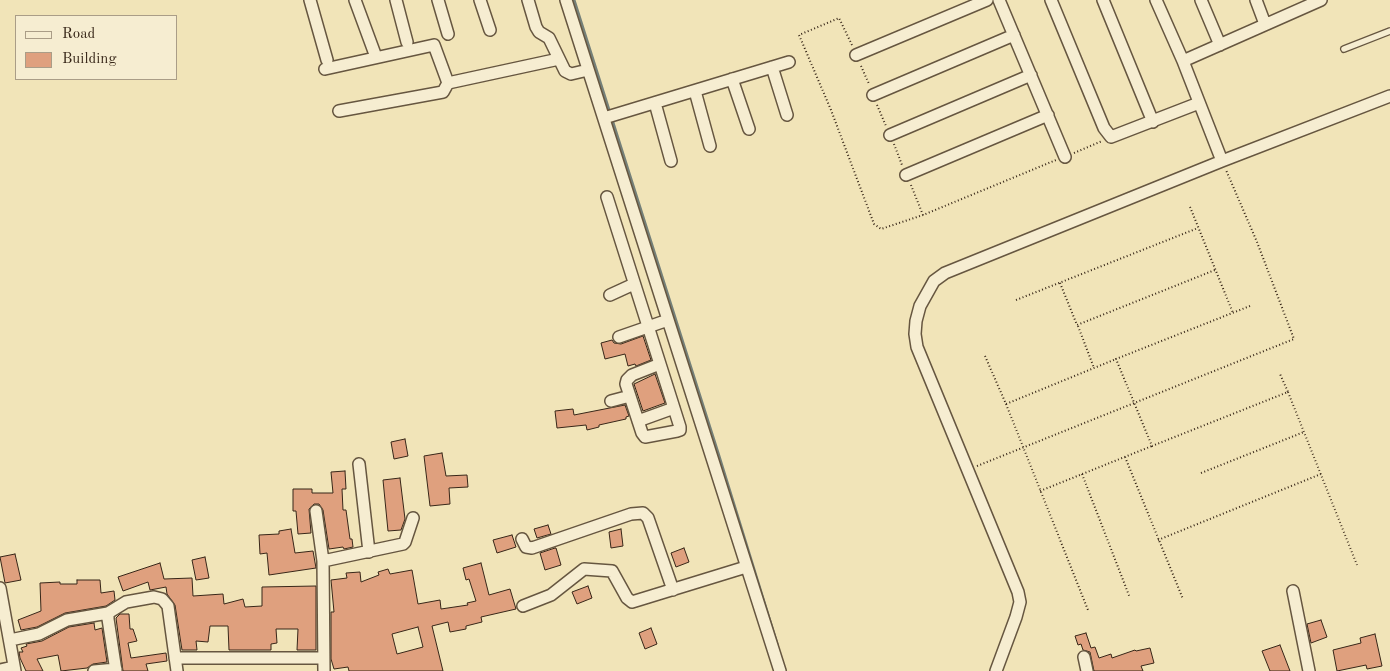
<!DOCTYPE html>
<html>
<head>
<meta charset="utf-8">
<style>
	body { margin:0 }
	#map { position:relative; width:1390px; height:671px; overflow:hidden; background:#f1e4b8; font-family:"Old Standard TT",serif }
	canvas { display:block }
	.legend { position:absolute; left:15px; top:15px; width:162px; height:65px; box-sizing:border-box; background:#f6edd1; border:1px solid #aa9d87; margin:0; padding:6px 9px; list-style:none; font-size:15px; color:#372618 }
	.legend li { display:flex; align-items:center; gap:10px; height:25px }
	.legend b { width:25px; border:1px solid #aa9d87 }
</style>
</head>
<body>
<div id="map">
<canvas width="1390" height="671"></canvas>
<ul class="legend">
<li><b style="height:6px;background:#f6edd1"></b>Road</li>
<li><b style="height:14px;background:#dfa07e"></b>Building</li>
</ul>
</div>
<script>
const g = document.querySelector('canvas').getContext('2d');
g.lineJoin = 'round';
const toPath = rows => new Path2D(rows.map(r => 'M' + r).join(''));
function strokePath(path, color, width, dash) { g.strokeStyle = color; g.lineWidth = width; g.lineCap = dash ? 'butt' : 'round'; g.setLineDash(dash || []); g.stroke(path); }
function fillPath(path, color) { g.fillStyle = color; g.fill(path, 'evenodd'); }
strokePath(toPath([
	[574,0,718,453,777,644]
]), '#758079', 3);
const building = toPath([
	[643,336,651,360,636,366,635,364,628,366,625,354,605,359,601,343,612,340,614,343,621,344,643,336],
	[655,374,665,403,643,411,634,384,655,374],
	[625,405,629,416,626,417,626,419,599,425,599,427,587,430,586,425,557,428,555,411,573,409,574,415,625,405],
	[405,439,408,456,394,459,391,442,405,439],
	[442,453,446,476,467,475,468,487,449,488,450,504,430,506,424,456,442,453],
	[345,471,346,489,342,489,343,510,346,510,350,539,352,539,353,547,344,549,343,547,329,549,323,510,319,504,314,504,309,509,311,533,298,534,296,511,293,511,293,489,312,489,312,493,333,493,331,472,345,471],
	[400,478,405,519,401,530,388,531,383,480,400,478],
	[548,525,551,534,537,538,534,529,548,525],
	[291,529,295,553,313,551,316,568,269,575,267,553,260,554,259,535,279,534,279,531,291,529],
	[621,529,623,546,611,548,609,532,621,529],
	[512,535,516,547,497,553,493,540,512,535],
	[555,548,556,548,561,565,545,570,540,553,555,548],
	[684,548,689,562,676,567,671,553,684,548],
	[15,554,21,580,5,583,0,557,15,554],
	[205,557,209,578,196,580,192,560,205,557],
	[160,563,164,579,192,578,193,596,223,594,224,604,243,599,245,607,262,606,262,587,316,586,316,650,297,650,298,629,276,629,277,643,271,644,271,650,229,650,228,626,210,626,208,642,196,641,197,650,182,650,175,605,167,594,166,587,150,590,148,582,123,591,118,577,160,563],
	[481,563,489,595,510,589,516,609,481,617,482,622,466,626,466,629,450,632,448,622,432,626,443,671,349,671,348,667,334,669,331,659,331,612,334,612,331,580,347,578,346,573,360,572,361,582,379,575,378,572,388,569,390,574,412,570,418,604,440,600,441,609,468,605,467,603,476,601,469,579,466,580,463,568,481,563],
	[418,627,423,647,397,654,392,634,418,627],
	[77,580,100,580,101,593,114,591,115,600,106,606,65,613,37,627,21,630,18,620,41,611,40,583,60,582,60,584,77,584,77,580],
	[588,586,592,598,577,604,572,592,588,586],
	[120,614,129,614,130,629,133,629,137,641,128,643,131,658,166,653,167,661,146,664,148,671,123,671,116,618,120,614],
	[1321,620,1327,637,1311,643,1307,624,1321,620],
	[94,623,95,630,102,628,107,662,93,664,87,668,61,671,58,655,37,659,43,671,26,671,20,658,19,652,23,652,21,648,27,646,26,644,42,641,69,627,94,623],
	[651,628,657,644,645,649,639,633,651,628],
	[1086,633,1091,648,1095,647,1099,658,1111,654,1112,658,1135,650,1136,651,1150,648,1154,663,1141,666,1143,671,1094,671,1090,652,1083,650,1081,644,1078,645,1075,636,1086,633],
	[1375,634,1382,666,1367,669,1366,665,1337,671,1333,650,1361,643,1360,638,1375,634],
	[1280,645,1290,671,1270,671,1262,651,1280,645]
]);
fillPath(building, '#dfa07e');
strokePath(building, '#372618', 1);
const lane = toPath([
	[1344,49,1390,31]
]);
const street = toPath([
	[310,0,327,60],
	[355,0,376,57],
	[396,0,407,42],
	[438,0,448,34],
	[480,0,490,30],
	[528,0,536,27,539,32,549,38,565,71,571,74,588,70],
	[566,0,780,671],
	[999,0,1065,157],
	[1051,0,1104,128,1111,137,1199,103],
	[1103,0,1153,122],
	[1156,0,1183,61],
	[1201,0,1220,45],
	[1256,0,1265,24],
	[856,55,987,0],
	[772,67,787,115],
	[325,69,434,45,448,83],
	[732,79,749,129],
	[695,91,710,146],
	[873,95,1014,35],
	[655,103,671,161],
	[339,111,443,92,448,83,559,59],
	[604,118,789,62],
	[890,135,1031,75],
	[1222,161,1183,61,1321,0],
	[906,175,1048,115],
	[607,197,680,427,680,430,677,431,645,437,642,433,626,384,627,380,632,375,660,364],
	[610,295,634,284],
	[619,337,668,320],
	[611,401,630,396],
	[638,421,674,408],
	[359,464,369,552],
	[316,511,323,561,324,671],
	[522,539,526,547,532,548,631,514,643,513,648,518,673,590],
	[323,561,403,544,405,542,413,518],
	[0,588,15,671],
	[1293,591,1309,671],
	[523,606,551,595,584,569,612,571,627,598,632,602,746,567],
	[108,613,108,619,116,671],
	[10,640,39,634,67,620,108,613,126,602,154,597,162,599,168,606,177,671],
	[1084,657,1087,671],
	[175,658,323,658],
	[0,670,14,667],
	[94,671,116,669],
	[996,671,1016,617,1020,602,1018,592,917,347,915,334,916,321,920,306,934,281,945,273,1222,161,1390,96]
]);
strokePath(lane, '#665640', 8);
strokePath(street, '#665640', 14);
strokePath(toPath([
	[852,45,839,18,799,35,831,110,874,224,881,229,923,215],
	[861,66,869,84],
	[877,105,886,126],
	[894,144,902,165],
	[1074,153,1102,141],
	[911,185,923,215,1056,160],
	[1190,207,1233,313],
	[1060,283,1077,325,1215,270],
	[1016,300,1198,228],
	[1250,306,1116,359,1152,446,1288,392,1280,374],
	[1078,326,1094,368],
	[985,356,1006,404,1116,359],
	[1288,392,1357,565],
	[1006,404,1088,610],
	[1125,457,1183,599],
	[977,466,1294,339,1257,242,1226,170],
	[1201,473,1304,432],
	[1082,474,1130,598],
	[1040,491,1152,446],
	[1158,540,1321,474]
]), '#372618', 2, [1, 2.5]);
strokePath(lane, '#f6edd1', 5.5);
strokePath(street, '#f6edd1', 11);
</script>
</body>
</html>
